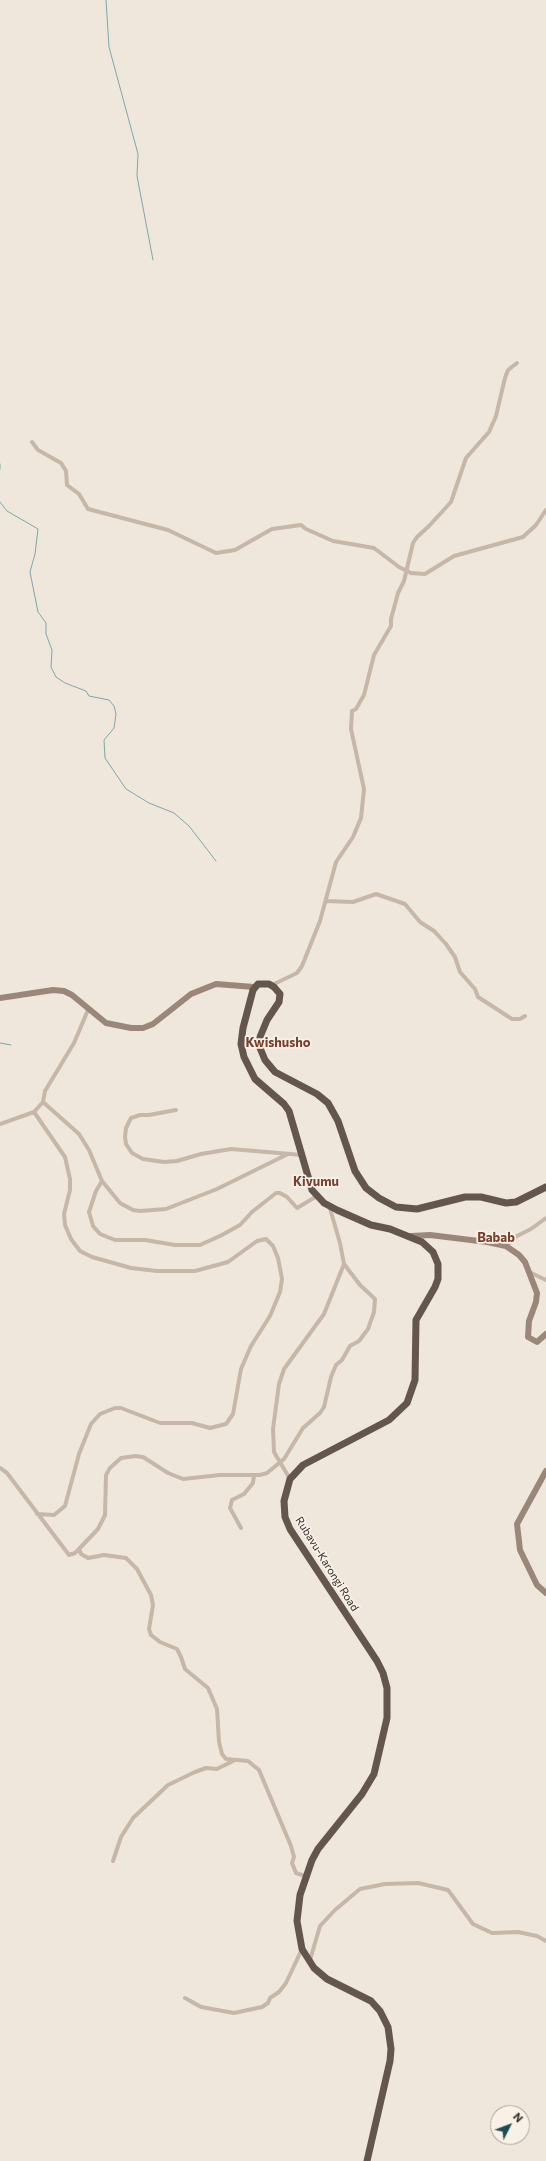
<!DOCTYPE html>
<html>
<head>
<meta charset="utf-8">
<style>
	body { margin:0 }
	#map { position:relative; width:546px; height:2161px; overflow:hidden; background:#efe7dc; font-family:Commissioner,sans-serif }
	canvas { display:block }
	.north { position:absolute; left:490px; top:2105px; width:40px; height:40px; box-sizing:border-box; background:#f7f1e8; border:1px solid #a9a29b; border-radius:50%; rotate:48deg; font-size:11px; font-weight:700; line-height:16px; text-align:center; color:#342c28 }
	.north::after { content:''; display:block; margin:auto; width:14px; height:18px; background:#214d52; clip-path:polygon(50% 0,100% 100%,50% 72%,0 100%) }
</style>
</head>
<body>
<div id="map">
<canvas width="546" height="2161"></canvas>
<div class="north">N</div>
</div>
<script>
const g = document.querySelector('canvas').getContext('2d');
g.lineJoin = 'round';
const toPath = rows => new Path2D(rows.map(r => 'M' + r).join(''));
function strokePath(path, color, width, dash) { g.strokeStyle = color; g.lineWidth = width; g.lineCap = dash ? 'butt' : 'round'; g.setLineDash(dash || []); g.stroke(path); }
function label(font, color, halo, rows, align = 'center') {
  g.font = font + ' Commissioner,sans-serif'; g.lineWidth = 3.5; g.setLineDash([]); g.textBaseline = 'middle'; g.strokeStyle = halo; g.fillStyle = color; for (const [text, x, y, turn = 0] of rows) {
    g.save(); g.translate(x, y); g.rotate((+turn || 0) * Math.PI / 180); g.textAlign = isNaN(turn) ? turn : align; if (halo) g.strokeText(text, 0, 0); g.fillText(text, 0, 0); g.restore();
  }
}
strokePath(toPath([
	[106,0,109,47,138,154,137,176,153,260],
	[0,464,0,469],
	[0,502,7,511,38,529,35,554,30,572,38,612,46,623,46,634,52,650,51,667,56,677,65,683,86,691,89,696,109,700,114,706,116,714,114,728,104,740,105,758,126,789,149,803,174,813,189,826,216,861],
	[0,1043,11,1045]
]), '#7da7aa', 1);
strokePath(toPath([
	[32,442,38,450,61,463,66,471,67,485,79,494,88,509,168,530,216,553,235,550,272,529,301,525,306,529,333,541,374,548,399,567,411,573,425,574,454,556,523,537,536,525,546,510],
	[326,901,353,902,376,894,405,904,420,922,434,931,446,944,455,957,460,972,475,989,478,997,512,1019,520,1019,525,1016],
	[272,985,297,973,302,966,320,921,336,862,353,837,361,818,364,789,351,729,352,711,356,709,364,695,374,655,391,626,391,619,398,593,404,581,413,543,417,537,429,526,451,502,466,458,489,432,496,416,505,378,508,370,517,363],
	[88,1010,74,1043,45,1091,43,1102,79,1134,89,1150,102,1181,120,1203,133,1210,140,1211,166,1209,217,1189,288,1154],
	[176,1110,149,1115,140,1115,131,1118,126,1128,125,1137,126,1144,132,1153,143,1159,164,1162,177,1161,201,1154,231,1149,302,1155],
	[34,1112,65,1157,70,1179,70,1190,64,1214,65,1225,71,1239,80,1251,92,1257,131,1268,157,1271,195,1271,228,1262,257,1241,266,1239,273,1246,278,1258,282,1279,280,1292,270,1316,251,1346,241,1369,233,1414,226,1424,210,1428,192,1423,160,1423,121,1408,115,1408,100,1414,91,1424,79,1454,65,1506,54,1515,37,1514],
	[0,1124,34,1112,43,1102],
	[102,1181,96,1191,89,1212,93,1226,100,1234,115,1240,145,1240,175,1245,200,1245,222,1235,240,1225,252,1212,276,1193,280,1193,287,1197,297,1208,317,1196],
	[506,1246,517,1236,531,1229,546,1218],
	[529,1272,546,1280],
	[0,1468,7,1473,69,1555,75,1553,79,1549,81,1554,88,1558,104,1555,126,1558,137,1569,151,1595,153,1605,149,1629,151,1635,160,1642,177,1649,181,1657,185,1669,208,1688,217,1709,219,1742,222,1754,226,1759,248,1761,259,1770,291,1846,294,1857,292,1863,296,1873,305,1876],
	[290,1479,274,1452,273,1429,279,1384,284,1369,324,1314,344,1264],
	[241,1528,230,1508,232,1500,244,1494,253,1483,254,1475],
	[79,1549,98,1529,105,1515,106,1475,110,1468,121,1458,135,1456,143,1457,168,1473,183,1479,220,1475,260,1475,267,1473,284,1459,303,1428,320,1413,324,1407,331,1377,336,1365,342,1360,350,1346,359,1341,368,1329,374,1312,375,1299,360,1285,344,1264,340,1243,329,1205],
	[113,1861,121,1837,133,1818,168,1785,195,1772,206,1768,217,1769,233,1761],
	[310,1960,320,1926,335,1910,360,1889,385,1884,418,1883,448,1890,473,1924,492,1933,518,1932,537,1936,546,1941],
	[185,1998,201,2007,234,2013,262,2007,268,2003,270,1998,279,1992,286,1983,302,1949]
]), '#c6b7a9', 4);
strokePath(toPath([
	[0,998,53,990,64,991,72,995,106,1023,131,1028,143,1028,153,1024,191,994,216,984,254,987],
	[411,1236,430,1235,487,1242,506,1246,519,1255,525,1262,537,1293,536,1302,529,1321,528,1337,537,1342,546,1334],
	[546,1471,517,1524,520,1550,537,1585,546,1593]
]), '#9a877a', 6);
strokePath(toPath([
	[367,2161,390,2061,391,2049,388,2027,380,2011,371,2001,327,1979,314,1968,302,1949,297,1921,300,1895,312,1860,318,1849,362,1794,374,1774,387,1718,387,1688,383,1673,377,1661,290,1529,285,1517,284,1501,290,1479,303,1465,389,1420,407,1403,415,1380,416,1320,435,1287,438,1279,438,1264,433,1252,422,1242,390,1229,371,1225,337,1210,324,1203,312,1190,289,1111,284,1104,255,1079,244,1057,241,1044,243,1028,253,990,258,984,269,984,274,987,280,994,279,1002,267,1020,260,1037,260,1048,265,1060,275,1072,317,1094,328,1103,338,1121,355,1171,366,1188,379,1198,396,1207,417,1209,465,1197,481,1197,506,1203,516,1202,546,1187]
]), '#64564d', 7);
label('11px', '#342c28', '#f7f1e8', [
	["Rubavu-Karongi Road",327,1564,58]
]);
label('bold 13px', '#7b3e29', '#f7f1e8', [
	["Kwishusho",278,1043],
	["Kivumu",316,1182],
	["Babab",496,1238]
]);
</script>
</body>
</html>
